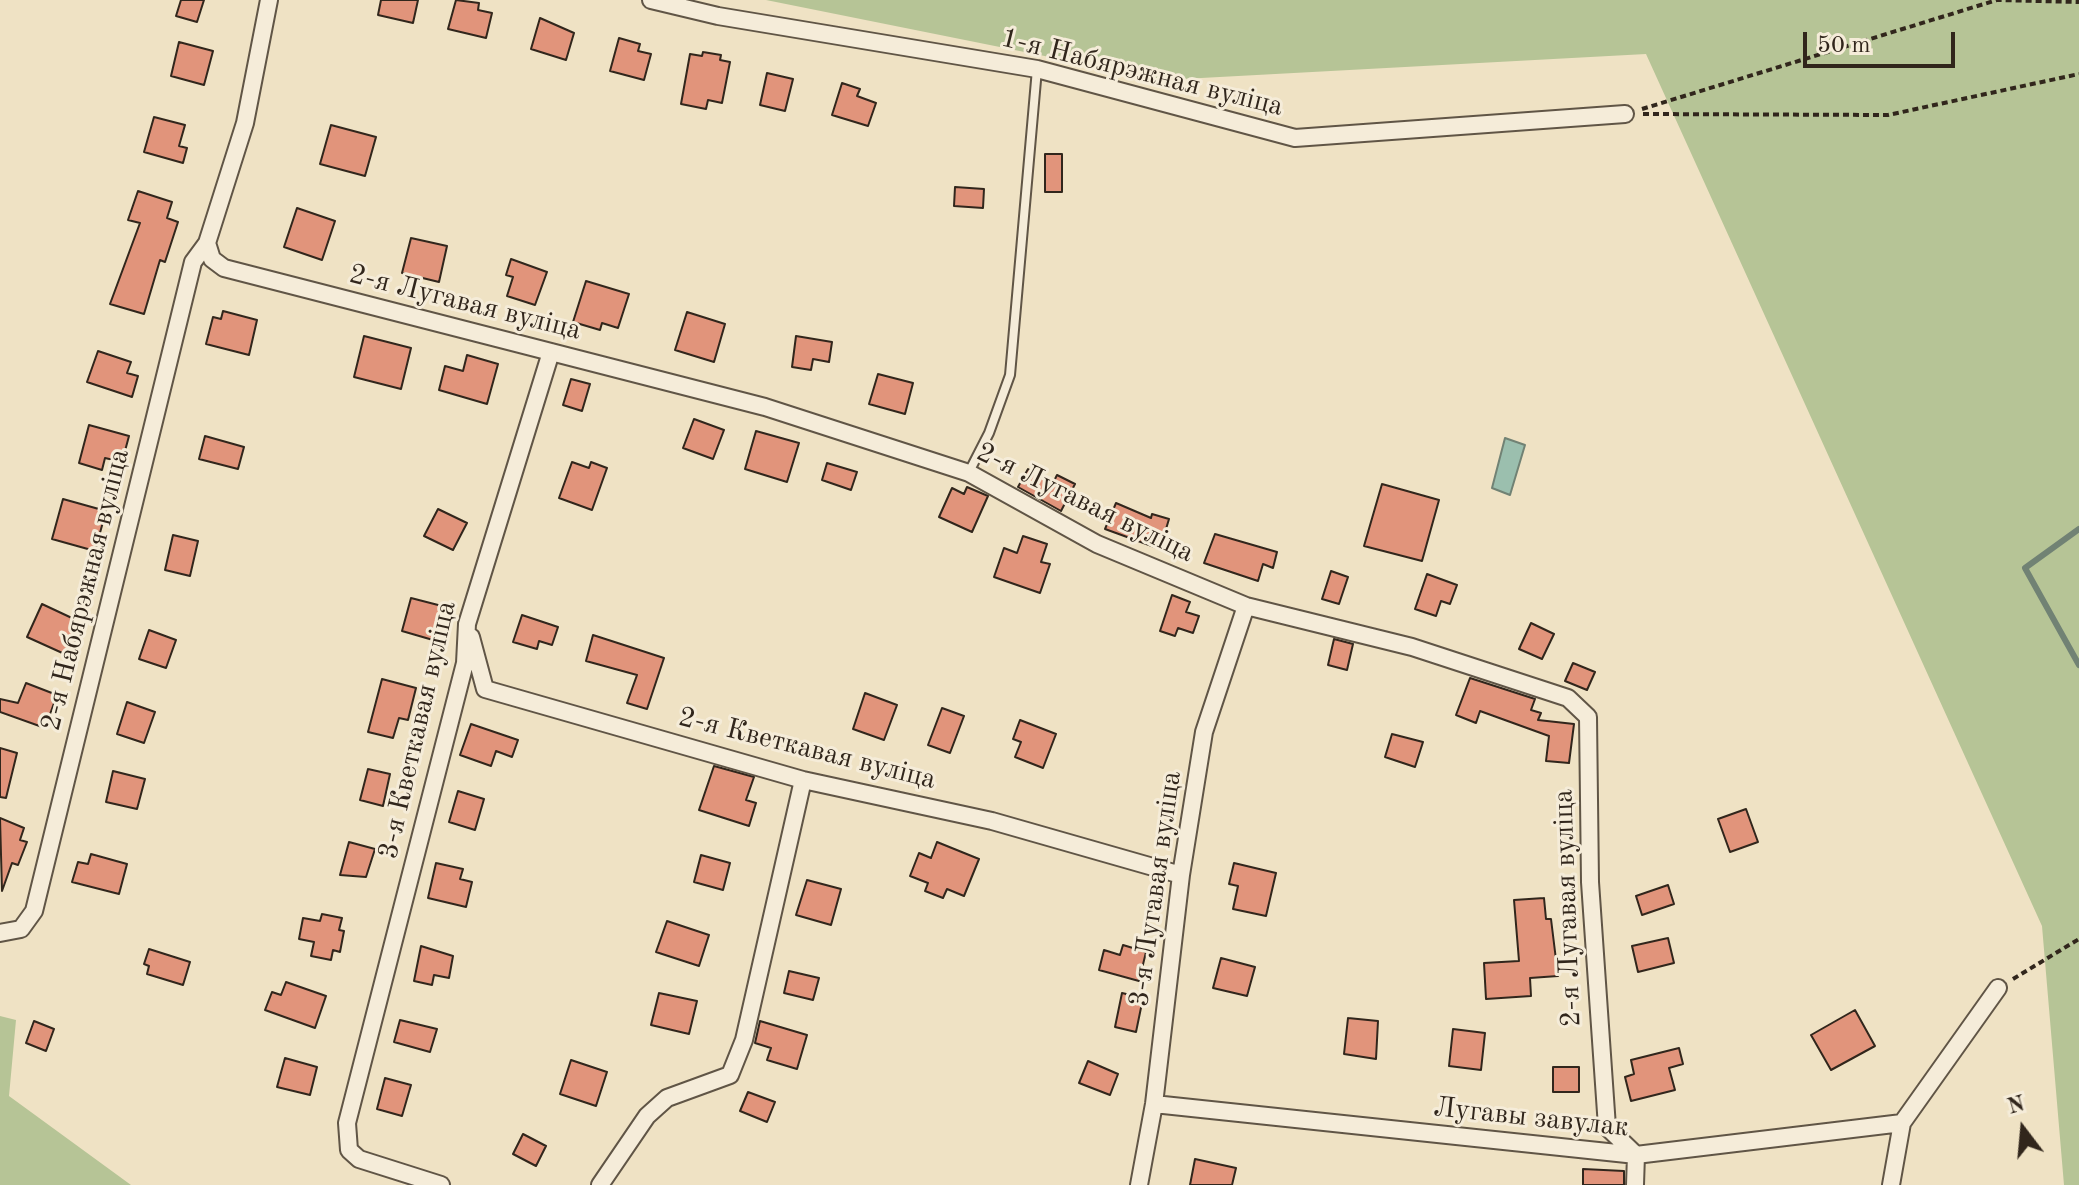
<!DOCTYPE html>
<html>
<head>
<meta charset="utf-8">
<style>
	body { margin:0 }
	#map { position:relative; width:2079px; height:1185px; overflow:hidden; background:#efe2c4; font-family:"Old Standard TT",serif }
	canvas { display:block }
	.north { position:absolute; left:1983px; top:1089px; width:80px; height:80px; -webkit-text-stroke:6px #f5ecd9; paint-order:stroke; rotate:344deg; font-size:22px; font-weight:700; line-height:32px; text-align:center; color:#31261c }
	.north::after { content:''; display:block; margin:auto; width:28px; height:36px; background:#31261c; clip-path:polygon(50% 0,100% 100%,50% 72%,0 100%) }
	.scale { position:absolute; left:1803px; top:32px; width:152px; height:36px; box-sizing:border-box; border:4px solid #31261c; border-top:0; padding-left:10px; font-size:24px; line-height:28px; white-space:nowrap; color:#31261c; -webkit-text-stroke:6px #f5ecd9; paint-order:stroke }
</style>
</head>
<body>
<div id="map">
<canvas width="2079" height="1185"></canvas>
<div class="north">N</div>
<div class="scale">50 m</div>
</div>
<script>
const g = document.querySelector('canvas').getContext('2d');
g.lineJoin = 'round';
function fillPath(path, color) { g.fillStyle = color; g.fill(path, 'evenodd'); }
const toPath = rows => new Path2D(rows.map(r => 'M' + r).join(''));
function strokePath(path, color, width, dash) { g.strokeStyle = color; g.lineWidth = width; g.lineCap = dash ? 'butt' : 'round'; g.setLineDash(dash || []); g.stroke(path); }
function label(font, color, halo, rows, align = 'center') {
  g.font = font + ' "Old Standard TT",serif'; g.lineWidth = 6; g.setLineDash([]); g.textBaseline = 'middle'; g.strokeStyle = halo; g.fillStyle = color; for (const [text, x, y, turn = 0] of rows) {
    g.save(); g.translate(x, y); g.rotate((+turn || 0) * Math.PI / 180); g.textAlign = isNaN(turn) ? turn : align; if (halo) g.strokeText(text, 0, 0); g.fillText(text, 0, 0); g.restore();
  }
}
fillPath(toPath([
	[766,0,2079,0,2079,1185,2064,1185,2042,926,1646,54,1164,80],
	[0,1016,16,1020,9,1096,131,1185,0,1185]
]), '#b6c496');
const water = toPath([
	[1505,438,1525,445,1510,495,1492,488,1505,438]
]);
fillPath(water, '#9bbfae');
strokePath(water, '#718274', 2);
strokePath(toPath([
	[2079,529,2025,568,2079,665]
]), '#718274', 6);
const building = toPath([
	[181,0,204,0,197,22,176,16,181,0],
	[381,0,418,0,413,23,378,15,381,0],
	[456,0,479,3,478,10,492,13,486,38,448,29,456,0],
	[540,18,574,33,566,60,531,49,540,18],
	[619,38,640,44,638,51,651,54,644,80,610,71,619,38],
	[179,42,213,51,204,85,171,76,179,42],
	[703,52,721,55,720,60,730,62,722,103,708,100,706,109,681,104,690,54,702,56,703,52],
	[767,73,793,79,785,111,760,105,767,73],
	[842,83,860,89,857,96,876,103,868,126,832,115,842,83],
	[154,117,185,125,179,146,187,148,183,163,144,152,154,117],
	[331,125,376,137,365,176,320,164,331,125],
	[1045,154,1062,154,1062,192,1045,192,1045,154],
	[955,187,984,189,983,208,954,206,955,187],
	[138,191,172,202,167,218,178,222,165,262,160,260,144,314,110,304,140,223,128,220,138,191],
	[297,208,335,221,322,260,284,247,297,208],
	[411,238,447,246,439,282,402,273,411,238],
	[511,259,547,272,535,305,507,296,513,277,506,275,511,259],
	[586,281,629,294,618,328,602,323,600,330,573,322,586,281],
	[223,311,257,320,249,355,206,344,213,317,221,319,223,311],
	[687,312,725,324,714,362,675,350,687,312],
	[364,336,411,348,401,389,354,377,364,336],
	[796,336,832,342,829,362,813,359,811,370,792,367,796,336],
	[98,351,131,362,127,373,138,376,132,397,87,382,98,351],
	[467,355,498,364,487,404,439,390,445,366,463,371,467,355],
	[878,374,913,383,905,414,869,404,878,374],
	[571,379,590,384,582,411,563,405,571,379],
	[694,419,724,430,713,459,683,448,694,419],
	[89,425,129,436,122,462,105,458,102,470,79,463,89,425],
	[756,431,799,443,787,482,745,469,756,431],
	[205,436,244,447,238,469,199,459,205,436],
	[572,462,589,468,591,462,607,468,592,510,559,498,572,462],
	[827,463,857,472,851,490,822,480,827,463],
	[1028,469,1053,483,1057,475,1075,484,1061,511,1018,487,1028,469],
	[1382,484,1439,500,1422,561,1364,546,1382,484],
	[967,487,988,496,972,532,939,517,952,488,964,494,967,487],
	[63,499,106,511,95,551,52,539,63,499],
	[1116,503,1151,518,1152,514,1169,519,1160,549,1105,529,1116,503],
	[438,509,467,523,453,550,424,536,438,509],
	[1215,534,1277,552,1273,568,1263,564,1258,581,1204,563,1215,534],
	[173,535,198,541,190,576,165,570,173,535],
	[1023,536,1047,544,1041,562,1050,564,1040,593,994,577,1004,548,1017,553,1023,536],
	[1331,571,1348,577,1339,604,1322,599,1331,571],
	[1427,574,1457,585,1450,604,1441,601,1436,616,1415,609,1427,574],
	[1172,595,1190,602,1186,612,1199,616,1193,633,1178,628,1175,636,1160,631,1172,595],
	[411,598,442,606,433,640,402,631,411,598],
	[42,604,74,619,71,627,80,631,69,656,27,637,42,604],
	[522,615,558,627,552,645,539,641,537,649,513,642,522,615],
	[1531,623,1554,634,1542,659,1519,649,1531,623],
	[149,630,176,640,166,668,139,659,149,630],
	[593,635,664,658,647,709,627,703,637,675,586,661,593,635],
	[1334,639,1353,644,1347,670,1328,665,1334,639],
	[1573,663,1595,672,1587,690,1565,681,1573,663],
	[1470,678,1535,699,1531,710,1541,713,1538,720,1574,724,1569,763,1546,761,1549,736,1480,711,1476,723,1456,715,1470,678],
	[382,679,416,688,408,720,399,718,393,738,368,732,382,679],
	[26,683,57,695,45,728,0,712,0,699,18,703,26,683],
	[865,693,897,705,884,740,853,729,865,693],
	[127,702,155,712,144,743,117,734,127,702],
	[942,708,964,716,950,753,928,745,942,708],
	[1020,720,1056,734,1043,768,1015,757,1021,742,1013,739,1020,720],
	[471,724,518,740,512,757,496,751,491,766,460,755,471,724],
	[1392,734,1423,742,1415,767,1385,757,1392,734],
	[0,748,17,753,6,798,0,797,0,748],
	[714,766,754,777,746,800,756,803,749,826,699,810,714,766],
	[368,769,390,774,383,806,360,800,368,769],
	[113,771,145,779,137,809,106,802,113,771],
	[458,791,484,799,475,830,449,822,458,791],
	[1746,809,1758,842,1730,852,1718,819,1746,809],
	[0,818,24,828,20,840,27,842,18,865,12,863,2,891,0,818],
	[349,842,375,849,366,877,340,875,349,842],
	[937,842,979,859,964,896,947,889,943,898,925,891,928,883,910,876,919,853,931,858,937,842],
	[91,854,127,864,119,894,72,882,78,862,88,864,91,854],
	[701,855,730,863,723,890,694,882,701,855],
	[436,863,463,869,460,879,472,882,466,907,428,898,436,863],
	[1234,863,1276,873,1266,916,1233,909,1238,886,1229,884,1234,863],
	[807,880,841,889,831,925,796,915,807,880],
	[1668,885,1674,904,1642,915,1636,896,1668,885],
	[1544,898,1546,919,1551,919,1558,976,1530,978,1531,996,1486,999,1484,963,1519,961,1514,900,1544,898],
	[322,914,342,918,339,930,344,931,340,952,333,950,331,960,311,956,314,942,299,939,303,918,320,921,322,914],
	[667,921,709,935,699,966,656,952,667,921],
	[1668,938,1674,963,1638,972,1632,946,1668,938],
	[1123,945,1146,952,1139,981,1099,970,1104,950,1120,955,1123,945],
	[421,946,453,956,449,978,434,975,432,985,414,981,421,946],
	[149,949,190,962,183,985,147,974,149,966,144,964,149,949],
	[1221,958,1255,967,1247,996,1213,988,1221,958],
	[789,971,819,978,813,1000,784,993,789,971],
	[286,982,326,996,315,1028,265,1010,272,992,281,995,286,982],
	[659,993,697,1001,689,1034,651,1025,659,993],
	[1122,993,1143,998,1136,1032,1115,1027,1122,993],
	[1855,1010,1875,1046,1831,1070,1811,1035,1855,1010],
	[1348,1018,1378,1021,1376,1059,1344,1054,1348,1018],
	[400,1020,437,1029,430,1052,394,1042,400,1020],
	[34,1021,54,1029,46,1051,26,1043,34,1021],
	[760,1021,807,1035,797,1069,767,1060,771,1048,755,1043,760,1021],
	[1453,1029,1485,1033,1481,1070,1449,1066,1453,1029],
	[1679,1048,1683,1064,1669,1068,1675,1090,1631,1101,1625,1077,1634,1074,1631,1060,1679,1048],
	[285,1058,317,1067,310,1095,277,1087,285,1058],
	[571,1060,607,1072,596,1106,560,1094,571,1060],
	[1088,1061,1118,1074,1110,1095,1079,1083,1088,1061],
	[1553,1067,1579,1067,1579,1092,1553,1092,1553,1067],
	[385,1078,411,1085,402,1116,377,1109,385,1078],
	[748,1092,775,1102,767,1122,740,1111,748,1092],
	[523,1134,546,1146,536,1166,513,1154,523,1134],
	[1195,1159,1236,1168,1232,1185,1190,1185,1195,1159],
	[1583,1169,1624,1171,1624,1185,1583,1185,1583,1169]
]);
fillPath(building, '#e1947b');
strokePath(building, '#31261c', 2);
const lane = toPath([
	[969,472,989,433,1010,375,1037,69]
]);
const street = toPath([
	[269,0,245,123,207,243,212,259,224,268,765,407,969,473,1097,544,1246,606,1412,647,1568,698,1588,717,1590,882,1607,1127,1636,1155,1635,1185],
	[651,0,718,16,1037,69,1295,138,1625,114],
	[471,637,485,689,803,780,992,821,1181,875],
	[0,933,21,929,34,911,193,262,207,243],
	[1154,1104,1636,1155,1902,1123],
	[441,1185,359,1159,349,1150,347,1123,465,663,467,624,551,352],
	[600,1185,647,1116,667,1098,730,1075,744,1040,803,780],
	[1139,1185,1154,1104,1181,875,1204,732,1246,606],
	[1891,1185,1902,1123,1998,988]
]);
strokePath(lane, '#605546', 12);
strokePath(street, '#605546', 20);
strokePath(toPath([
	[1642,109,1997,0,2079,2],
	[1643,114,1888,115,2079,74],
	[2013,979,2079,939]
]), '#31261c', 4, [6, 4]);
strokePath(lane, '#f5ecd9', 8);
strokePath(street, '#f5ecd9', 16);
label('28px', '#31261c', '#f5ecd9', [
	["1-я Набярэжная вуліца",1142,73,14],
	["2-я Лугавая вуліца",465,303,14],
	["2-я Лугавая вуліца",1085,503,26],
	["2-я Набярэжная вуліца",86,590,-76],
	["3-я Кветкавая вуліца",418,730,-77],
	["2-я Кветкавая вуліца",807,749,14],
	["3-я Лугавая вуліца",1156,889,-82],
	["2-я Лугавая вуліца",1568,908,-92],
	["Лугавы завулак",1531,1118,6]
]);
</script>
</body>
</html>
